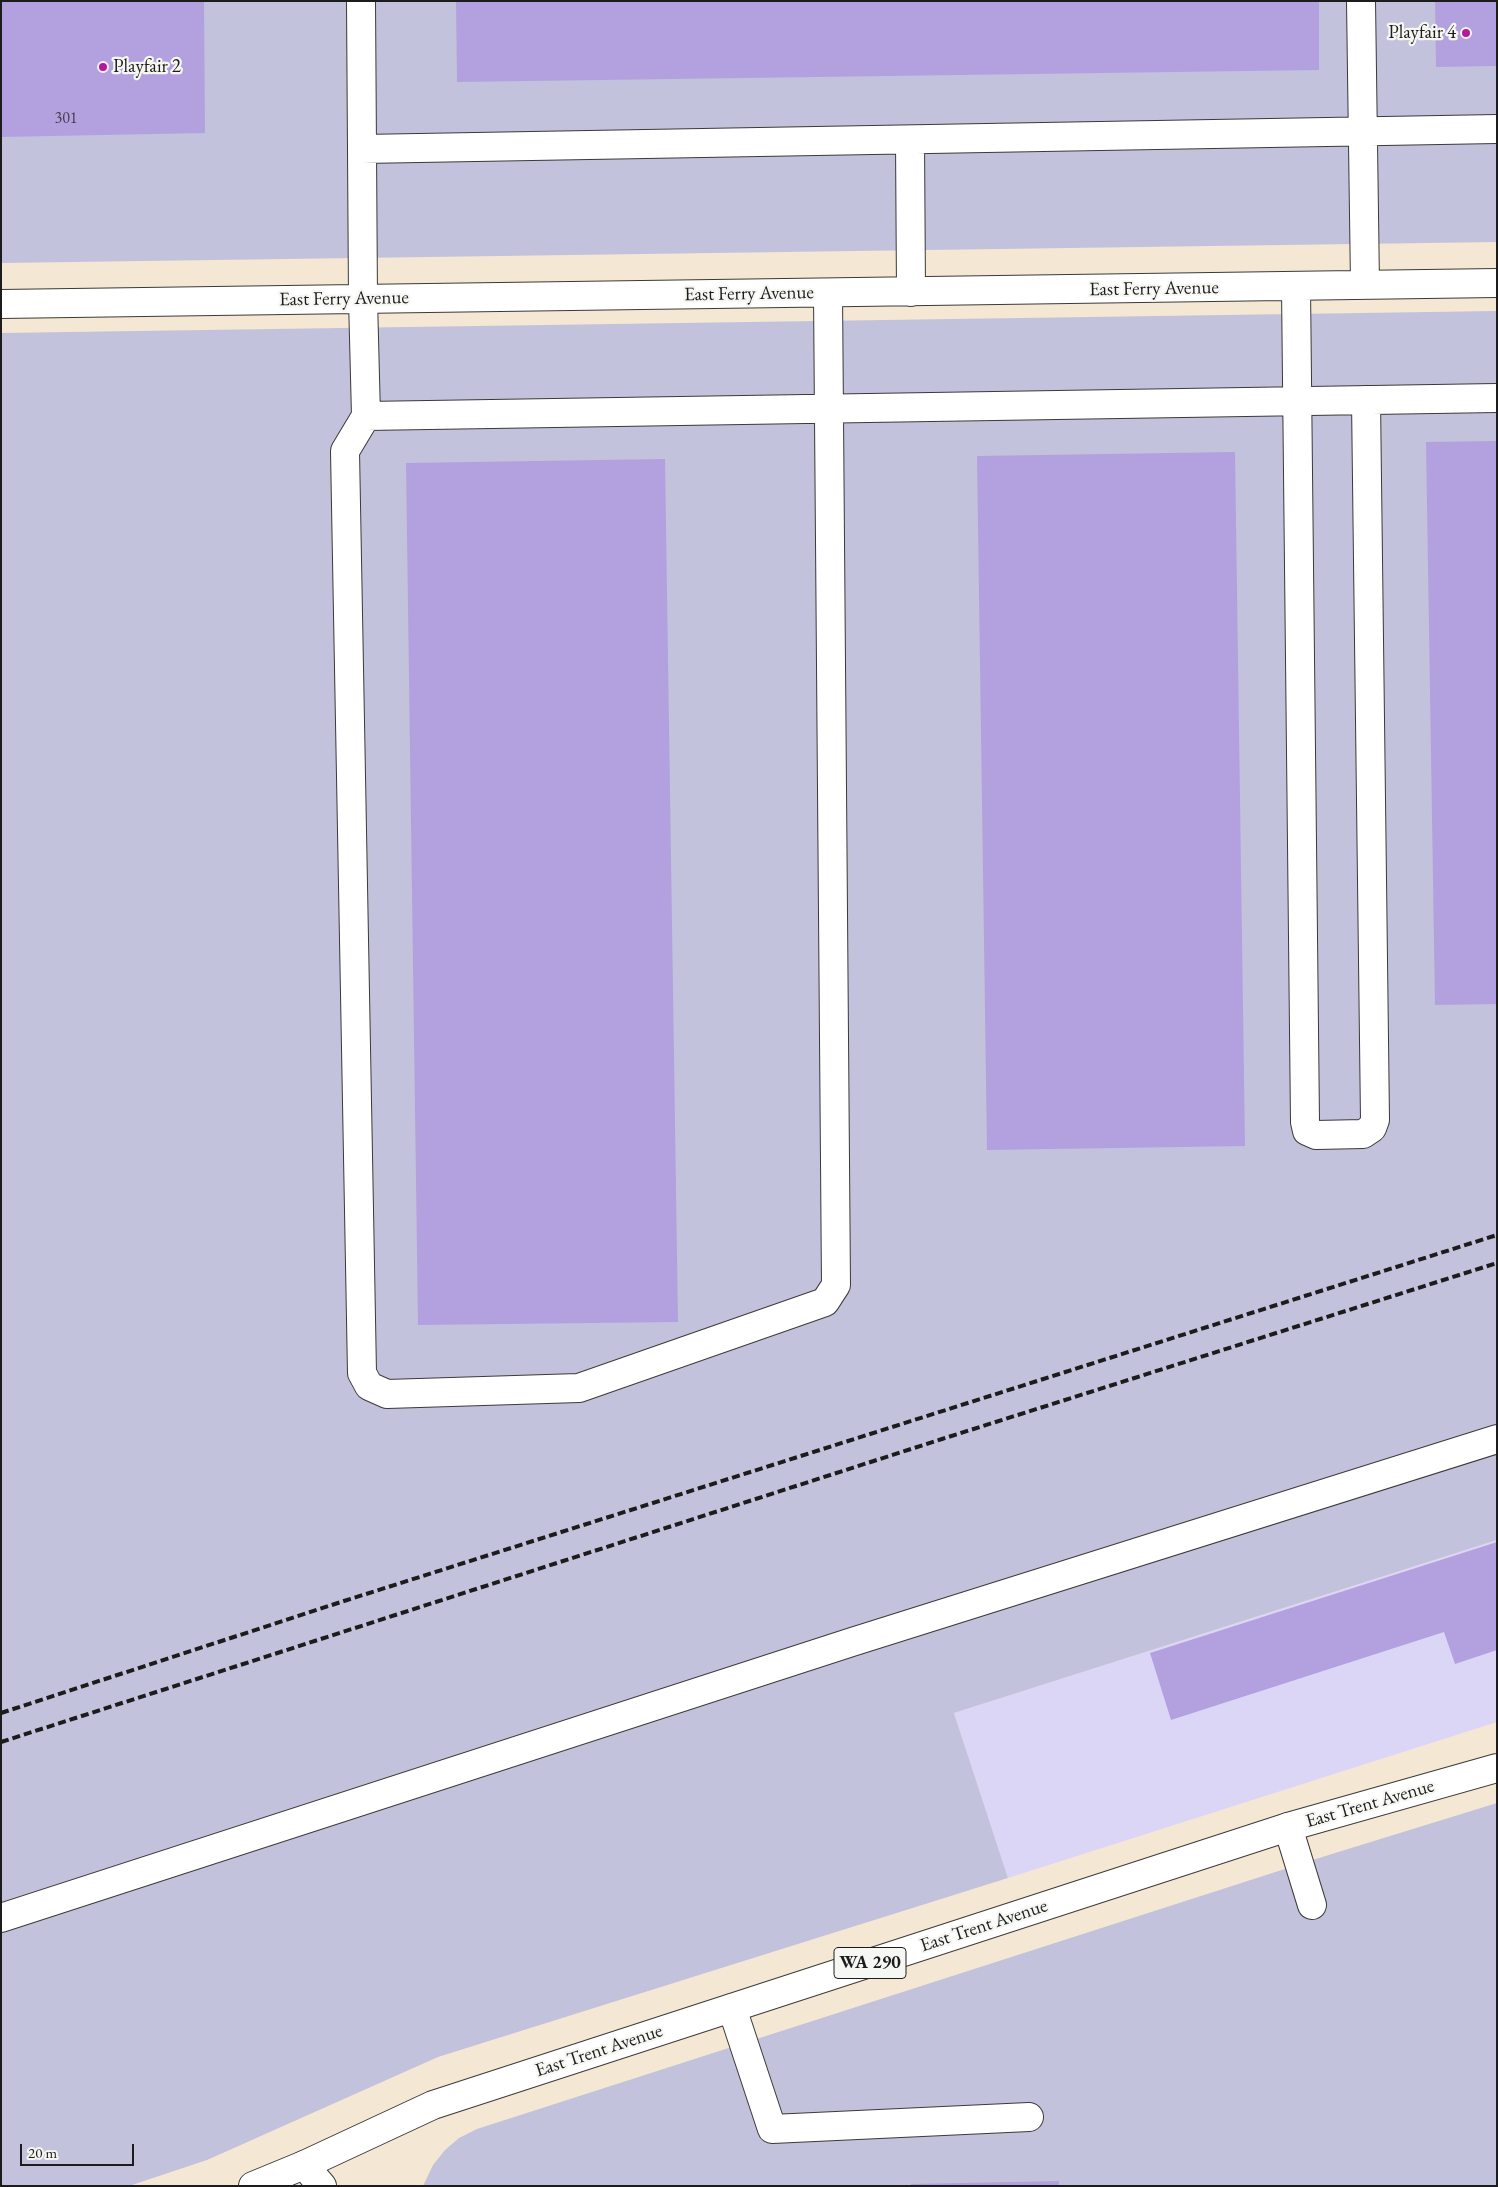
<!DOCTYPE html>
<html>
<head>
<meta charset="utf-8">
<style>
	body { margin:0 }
	#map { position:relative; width:1498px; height:2187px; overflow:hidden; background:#f4e7d4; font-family:"EB Garamond",serif }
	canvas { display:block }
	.frame { position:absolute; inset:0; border:2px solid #1c1c1c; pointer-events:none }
	.scale { position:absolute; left:20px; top:2144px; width:114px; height:22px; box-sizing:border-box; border:2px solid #1c1c1c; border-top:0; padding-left:6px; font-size:15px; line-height:18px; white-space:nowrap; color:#1c1c1c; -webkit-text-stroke:4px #f6f6f2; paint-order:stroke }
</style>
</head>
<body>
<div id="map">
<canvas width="1498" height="2187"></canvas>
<div class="frame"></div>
<div class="scale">20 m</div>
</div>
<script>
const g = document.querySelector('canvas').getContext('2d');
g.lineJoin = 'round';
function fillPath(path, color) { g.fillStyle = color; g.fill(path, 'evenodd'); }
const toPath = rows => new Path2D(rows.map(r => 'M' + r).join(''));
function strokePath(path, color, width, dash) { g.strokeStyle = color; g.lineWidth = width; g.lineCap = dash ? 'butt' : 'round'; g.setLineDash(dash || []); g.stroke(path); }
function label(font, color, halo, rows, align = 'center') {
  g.font = font + ' "EB Garamond",serif'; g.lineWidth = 4.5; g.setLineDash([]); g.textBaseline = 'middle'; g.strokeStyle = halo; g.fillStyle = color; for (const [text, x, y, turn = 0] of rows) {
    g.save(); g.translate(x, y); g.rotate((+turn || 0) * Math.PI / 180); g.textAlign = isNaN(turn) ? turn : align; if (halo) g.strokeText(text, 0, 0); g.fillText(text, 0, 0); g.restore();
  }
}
fillPath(toPath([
	[1497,1540,1497,1722,1008,1878,954,1713]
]), '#dcd6f6');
fillPath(toPath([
	[1,1,1497,1,1497,242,1,263],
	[1497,311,1497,1540,954,1713,1008,1878,438,2057,207,2160,129,2186,1,2186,1,333],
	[1497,1803,1496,2186,423,2186,433,2165,445,2150,459,2138,477,2129,1319,1858]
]), '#c2c2dc');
fillPath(toPath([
	[1,1,204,1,205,133,1,137],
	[456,1,1319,1,1319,70,457,82],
	[1435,1,1497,1,1497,66,1436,67],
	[1497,441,1497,1004,1435,1005,1426,442],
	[1235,452,1245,1146,987,1150,977,456],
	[665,459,678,1322,418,1325,406,463],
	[1497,1542,1497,1650,1455,1664,1444,1632,1171,1720,1150,1653],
	[1059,2181,1059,2186,911,2186,911,2184]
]), '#b3a1df');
const minor = toPath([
	[361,1,363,299,366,416,1497,398],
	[1361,1,1365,285],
	[910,140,911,292],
	[362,149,1497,129],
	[1296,287,1305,1122,1307,1131,1316,1135,1363,1134,1372,1128,1375,1120,1366,400],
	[1,304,1497,283],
	[366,416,345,451,362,1373,369,1386,387,1394,579,1388,825,1302,836,1285,828,293],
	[1288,1827,1312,1905],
	[1,1918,852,1642,1497,1439],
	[732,2008,772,2129,1029,2117],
	[304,2165,322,2186]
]);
const major = toPath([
	[253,2186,304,2165,433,2105,1288,1827,1497,1768]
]);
strokePath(minor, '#3c3a38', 30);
strokePath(major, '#3c3a38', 30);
strokePath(minor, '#fff', 28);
strokePath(major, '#fff', 28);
strokePath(toPath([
	[1,1713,344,1601,1497,1235],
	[1,1742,942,1439,1497,1263]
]), '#1c1c1c', 4, [8, 4]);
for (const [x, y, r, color] of [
	[1466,33,5,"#b5179e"],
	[103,67,5,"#b5179e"]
]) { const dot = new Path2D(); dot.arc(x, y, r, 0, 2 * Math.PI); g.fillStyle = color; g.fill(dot); strokePath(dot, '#f6f6f2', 2); }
label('16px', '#423d4d', null, [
	["301",66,119]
]);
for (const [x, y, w] of [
	[870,1963,72]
]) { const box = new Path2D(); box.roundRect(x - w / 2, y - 15.5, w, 31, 4); g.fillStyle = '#f6f6f2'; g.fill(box); strokePath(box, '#1c1c1c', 1); }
label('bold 18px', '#1c1c1c', null, [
	["WA 290",870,1963]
]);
label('19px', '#1c1c1c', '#f6f6f2', [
	["Playfair 4",1456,33],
	["Playfair 2",113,67,"left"]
], 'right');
label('19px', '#1c1c1c', '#f6f6f2', [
	["East Ferry Avenue",1154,289,-1],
	["East Ferry Avenue",749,294,-1],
	["East Ferry Avenue",344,299,-1],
	["East Trent Avenue",1370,1804,-16],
	["East Trent Avenue",984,1926,-18],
	["East Trent Avenue",599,2051,-18]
]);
</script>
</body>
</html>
